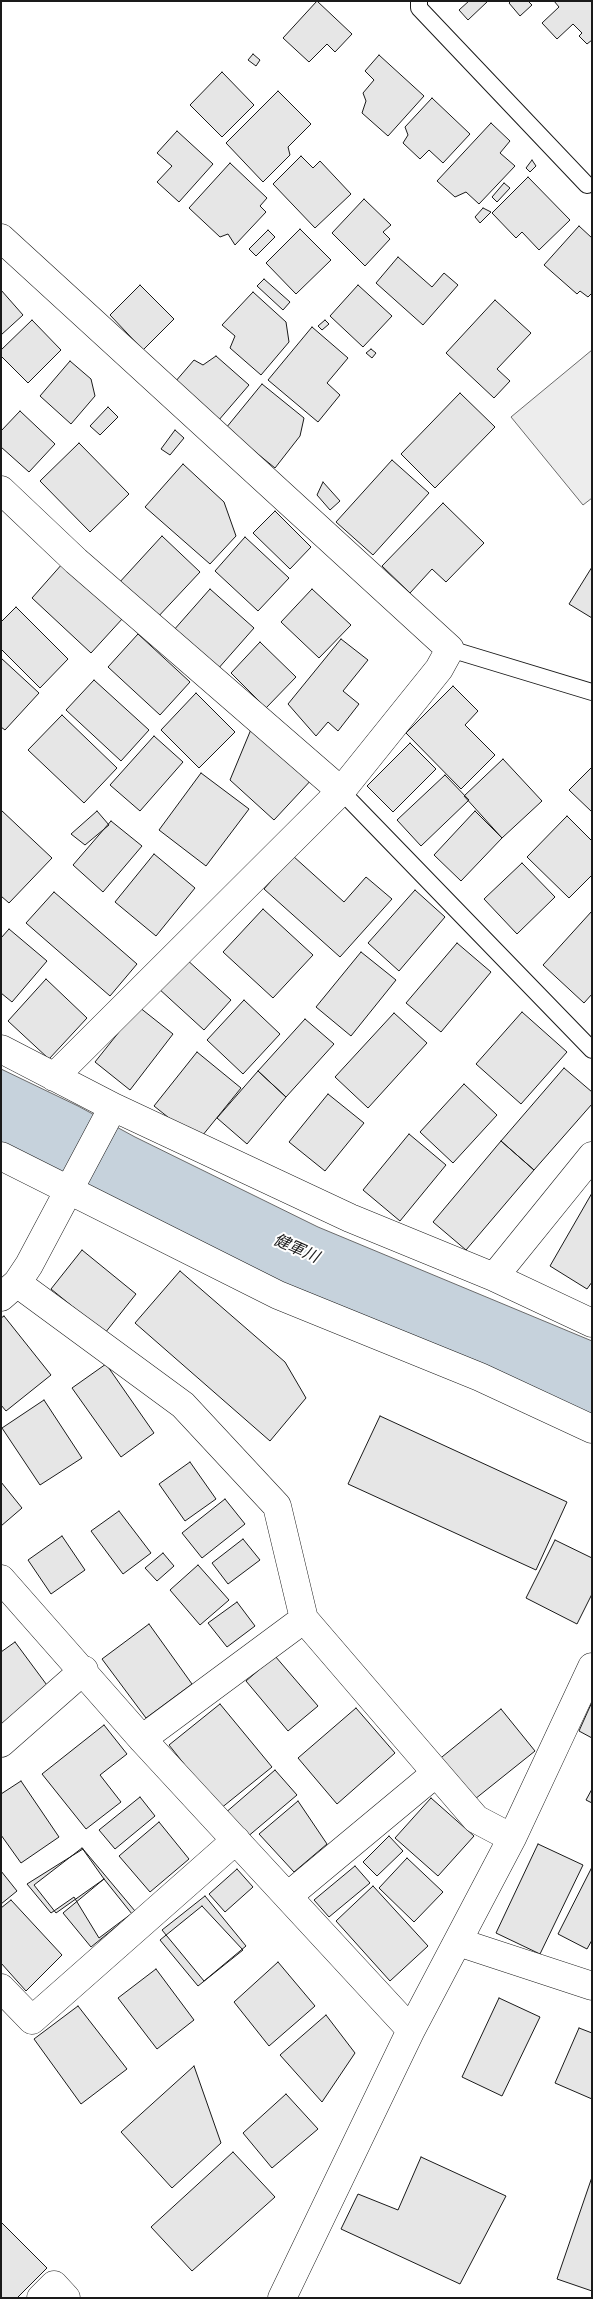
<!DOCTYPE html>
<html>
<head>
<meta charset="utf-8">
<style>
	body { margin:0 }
	#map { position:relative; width:593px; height:2299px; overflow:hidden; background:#fff; font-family:"Fira Sans",sans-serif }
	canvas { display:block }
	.frame { position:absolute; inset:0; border:2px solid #1a1a1a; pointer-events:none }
</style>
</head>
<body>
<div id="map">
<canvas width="593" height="2299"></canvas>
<div class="frame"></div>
</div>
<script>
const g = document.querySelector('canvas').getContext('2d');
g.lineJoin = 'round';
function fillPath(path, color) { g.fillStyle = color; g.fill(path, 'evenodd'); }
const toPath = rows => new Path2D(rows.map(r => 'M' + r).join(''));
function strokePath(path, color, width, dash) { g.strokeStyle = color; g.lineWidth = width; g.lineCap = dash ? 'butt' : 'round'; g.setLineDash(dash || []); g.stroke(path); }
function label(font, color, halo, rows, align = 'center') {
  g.font = font + ' "Fira Sans","Noto Sans JP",sans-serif'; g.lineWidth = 4; g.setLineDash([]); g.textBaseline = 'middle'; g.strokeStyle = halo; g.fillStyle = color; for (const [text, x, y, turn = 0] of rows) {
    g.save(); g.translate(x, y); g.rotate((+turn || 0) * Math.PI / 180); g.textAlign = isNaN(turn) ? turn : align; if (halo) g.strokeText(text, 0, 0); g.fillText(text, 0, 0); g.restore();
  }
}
const parking = toPath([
	[592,350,592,498,583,505,511,417,592,350]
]);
fillPath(parking, '#ededed');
strokePath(parking, '#6a6a6a', 1);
const water = toPath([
	[1,1069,78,1106,135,1137,318,1227,592,1341,592,1415,303,1296,1,1145,1,1069]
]);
fillPath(water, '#c6d2dc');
strokePath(water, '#6a6a6a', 1);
const building = toPath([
	[317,1,352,34,335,52,327,44,309,62,283,38,317,1],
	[469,1,488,1,468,20,459,10,469,1],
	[511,1,528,1,532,5,520,16,509,3,511,1],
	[554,1,592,1,592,40,587,44,579,36,582,33,573,24,557,39,542,23,559,7,554,1],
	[253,54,260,60,256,66,248,60,253,54],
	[379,55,424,96,388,136,362,113,366,101,363,93,374,80,365,71,379,55],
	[222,72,254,105,222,137,190,105,222,72],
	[278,91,311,124,288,147,290,155,263,182,226,143,278,91],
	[432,98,470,134,443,163,429,150,420,159,403,143,408,135,405,127,432,98],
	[491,123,510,141,500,153,515,166,479,204,466,192,455,197,437,181,491,123],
	[177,131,213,164,179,202,157,182,172,166,157,153,177,131],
	[301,156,313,168,320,161,351,194,315,228,273,184,301,156],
	[532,160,536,166,530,172,526,168,532,160],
	[230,163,267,198,260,206,266,212,235,245,228,234,220,237,189,208,230,163],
	[528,177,570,220,539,250,522,232,516,238,492,213,528,177],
	[504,183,510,188,497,202,492,197,504,183],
	[364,199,391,225,383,232,390,239,365,266,332,233,364,199],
	[483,208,491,212,480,223,475,217,483,208],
	[579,226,592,238,592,293,588,297,580,291,577,294,544,265,579,226],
	[300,229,331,260,296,294,266,263,300,229],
	[268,230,275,237,256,256,249,249,268,230],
	[398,257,432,287,444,273,458,285,423,325,376,283,398,257],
	[264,279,290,302,283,310,257,286,264,279],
	[140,285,174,319,143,350,110,315,140,285],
	[358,285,392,316,363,347,330,316,358,285],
	[1,290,23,315,1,335,1,290],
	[253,292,286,322,289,342,261,375,230,348,235,336,222,325,253,292],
	[495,300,531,333,497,369,510,381,494,398,446,353,495,300],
	[32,320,61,350,28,383,1,356,1,350,32,320],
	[325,320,329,324,322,330,318,326,325,320],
	[312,327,348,358,327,383,340,395,318,422,268,380,312,327],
	[371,349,376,353,372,358,366,353,371,349],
	[216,356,249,385,218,421,175,382,194,360,203,365,216,356],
	[70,361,91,379,95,396,71,424,40,396,70,361],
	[262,384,304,418,300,436,275,468,226,428,262,384],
	[460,393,495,427,435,488,401,454,460,393],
	[108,407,118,417,100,435,90,426,108,407],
	[20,411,55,444,29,472,1,447,1,431,20,411],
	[175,430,184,438,170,455,161,449,175,430],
	[79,443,129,494,90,532,40,481,79,443],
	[392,460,429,493,373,555,336,522,392,460],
	[183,464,224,502,236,536,210,564,145,507,183,464],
	[323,482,340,501,330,510,317,495,323,482],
	[443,503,484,543,446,582,432,569,410,593,382,566,443,503],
	[275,511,311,547,290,569,253,533,275,511],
	[162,536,200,572,156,619,118,584,162,536],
	[245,537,289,578,258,611,215,571,245,537],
	[63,563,123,618,91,653,32,598,63,563],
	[592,567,592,618,569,604,592,567],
	[210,589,254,628,217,670,173,631,210,589],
	[312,589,351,625,319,658,281,622,312,589],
	[16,607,68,659,40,688,1,649,1,622,16,607],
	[138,634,190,682,160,715,108,667,138,634],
	[341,639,368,660,343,691,359,704,338,731,328,722,316,736,288,704,341,639],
	[260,642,296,677,266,708,231,673,260,642],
	[1,658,39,693,5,730,1,727,1,658],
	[94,680,149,730,121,761,66,710,94,680],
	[453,686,478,711,465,725,495,755,461,789,406,733,453,686],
	[196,693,235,732,199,768,161,730,196,693],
	[62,715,117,768,84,803,28,750,62,715],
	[252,727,314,777,274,820,230,780,252,727],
	[154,736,183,762,140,811,110,785,154,736],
	[410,743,436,769,393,812,367,786,410,743],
	[503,759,542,801,502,838,464,796,503,759],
	[592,767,592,812,569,790,592,767],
	[201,773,249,809,206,866,159,830,201,773],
	[445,775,469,800,421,846,397,820,445,775],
	[1,810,52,858,9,903,1,896,1,810],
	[97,811,109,825,85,845,71,834,97,811],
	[475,811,502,838,461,881,434,855,475,811],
	[567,816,592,841,592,875,569,898,527,857,567,816],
	[111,821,142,846,103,892,73,865,111,821],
	[154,854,195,888,156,936,115,902,154,854],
	[293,856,344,902,366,877,392,899,340,957,264,889,293,856],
	[522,863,555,897,517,934,484,899,522,863],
	[415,890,445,917,399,971,368,943,415,890],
	[54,892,137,964,110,996,26,923,54,892],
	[263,909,313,955,273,998,223,952,263,909],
	[592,911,592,994,584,1003,543,965,592,911],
	[9,929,47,961,12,1002,1,993,1,938,9,929],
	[457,943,491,972,441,1032,406,1003,457,943],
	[361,952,396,980,351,1036,316,1007,361,952],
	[185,958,231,1000,204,1030,158,988,185,958],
	[46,979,87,1018,49,1059,8,1021,46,979],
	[244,1000,280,1034,243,1074,207,1040,244,1000],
	[139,1007,173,1034,130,1090,95,1062,139,1007],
	[522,1012,567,1052,521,1104,476,1064,522,1012],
	[394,1013,427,1043,368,1108,335,1077,394,1013],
	[305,1019,334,1044,286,1097,258,1071,305,1019],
	[197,1052,241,1088,198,1141,154,1106,197,1052],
	[564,1068,592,1092,592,1104,534,1170,501,1141,564,1068],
	[258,1071,286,1097,247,1144,217,1118,258,1071],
	[464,1084,497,1115,453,1163,420,1132,464,1084],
	[328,1094,364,1123,325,1171,289,1142,328,1094],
	[409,1134,446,1165,400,1221,363,1190,409,1134],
	[501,1141,534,1170,466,1250,433,1222,501,1141],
	[592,1193,592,1282,587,1289,550,1266,592,1193],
	[82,1250,136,1294,105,1333,51,1289,82,1250],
	[180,1271,285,1362,306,1398,270,1441,135,1323,180,1271],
	[4,1316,51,1375,6,1411,1,1405,1,1318,4,1316],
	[106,1364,154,1433,121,1457,72,1388,106,1364],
	[44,1400,82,1458,40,1485,2,1428,44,1400],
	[380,1416,567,1502,536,1570,348,1484,380,1416],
	[190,1462,216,1499,185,1521,159,1484,190,1462],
	[1,1482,22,1508,1,1526,1,1482],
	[225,1499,245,1524,202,1558,182,1533,225,1499],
	[119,1511,151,1553,123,1574,91,1531,119,1511],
	[62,1536,85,1570,51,1594,28,1560,62,1536],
	[243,1539,260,1560,228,1584,212,1563,243,1539],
	[555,1540,592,1558,592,1594,577,1624,526,1598,555,1540],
	[163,1553,174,1566,157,1581,145,1568,163,1553],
	[198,1565,229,1600,200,1625,170,1590,198,1565],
	[237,1602,255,1626,227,1647,208,1623,237,1602],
	[149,1624,192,1684,146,1718,102,1659,149,1624],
	[15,1642,55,1696,1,1727,1,1652,15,1642],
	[275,1656,318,1706,288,1731,246,1681,275,1656],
	[592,1702,592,1738,579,1731,592,1702],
	[220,1704,272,1767,220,1809,169,1745,220,1704],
	[356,1708,395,1753,337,1804,298,1758,356,1708],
	[501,1709,535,1751,470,1803,437,1761,501,1709],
	[104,1725,127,1754,100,1775,121,1802,86,1829,42,1774,104,1725],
	[275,1770,297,1795,246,1838,224,1814,275,1770],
	[21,1781,59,1837,21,1863,1,1835,1,1794,21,1781],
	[592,1789,592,1803,586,1800,592,1789],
	[140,1797,155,1816,115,1849,99,1830,140,1797],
	[431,1798,474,1836,438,1876,395,1838,431,1798],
	[298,1801,327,1844,294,1872,259,1834,298,1801],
	[159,1822,189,1859,150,1892,119,1856,159,1822],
	[389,1836,403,1851,377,1876,363,1862,389,1836],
	[538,1844,583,1865,540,1954,496,1933,538,1844],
	[82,1848,104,1879,56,1913,34,1885,82,1848],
	[83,1849,135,1911,99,1938,74,1897,51,1913,27,1884,83,1849],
	[407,1858,443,1892,414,1922,379,1888,407,1858],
	[355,1866,370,1883,329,1917,314,1900,355,1866],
	[592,1867,592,1940,587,1949,558,1934,592,1867],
	[237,1869,253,1887,225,1912,209,1894,237,1869],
	[1,1871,17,1891,1,1904,1,1871],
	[104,1879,132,1914,91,1947,63,1913,104,1879],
	[373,1886,428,1946,390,1981,336,1921,373,1886],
	[205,1896,246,1946,204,1981,162,1930,205,1896],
	[11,1900,62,1955,26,1991,1,1963,1,1908,11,1900],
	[202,1906,243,1950,198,1986,160,1940,202,1906],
	[278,1962,315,2006,269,2046,234,2002,278,1962],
	[156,1969,194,2020,157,2049,118,1998,156,1969],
	[499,1998,540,2017,502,2096,462,2077,499,1998],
	[78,2006,127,2069,81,2104,34,2039,78,2006],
	[326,2015,355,2053,322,2102,280,2055,326,2015],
	[579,2028,592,2033,592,2099,555,2083,579,2028],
	[194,2066,221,2143,172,2188,121,2132,194,2066],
	[286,2094,318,2129,272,2168,243,2133,286,2094],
	[233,2152,275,2197,192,2271,151,2227,233,2152],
	[421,2157,506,2196,460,2284,341,2229,358,2194,398,2210,421,2157],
	[592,2177,592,2291,557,2279,592,2177],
	[1,2222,47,2268,17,2298,1,2298,1,2222]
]);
fillPath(building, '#e6e6e6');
strokePath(building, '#1a1a1a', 1);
const service = toPath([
	[419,1,419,8,587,185],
	[450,649,592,692],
	[341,791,592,1050]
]);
const minor = toPath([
	[1,238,450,649,439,669,341,791,54,1077],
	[1,490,76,561,341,791],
	[1,1049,113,1107,350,1218,494,1277,592,1323],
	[1,1156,278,1295,480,1377,592,1429],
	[494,1277,592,1156],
	[17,1283,183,1405,277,1506,304,1619,142,1739],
	[1,1297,17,1283,29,1265,113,1107],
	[1,1579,142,1739,411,2030],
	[304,1619,476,1819,512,1838],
	[1,1743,84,1670],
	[288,1896,436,1773],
	[458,1942,592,1986],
	[1,1988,32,2020,236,1840],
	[41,2298,54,2285,66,2298],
	[282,2298,411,2030,512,1838,592,1667]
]);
strokePath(service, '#1a1a1a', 18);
strokePath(minor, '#1a1a1a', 29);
strokePath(service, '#fff', 16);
strokePath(minor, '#fff', 28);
label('italic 16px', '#1a1a1a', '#fff', [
	["健軍川",296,1249,24]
]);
</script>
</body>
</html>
